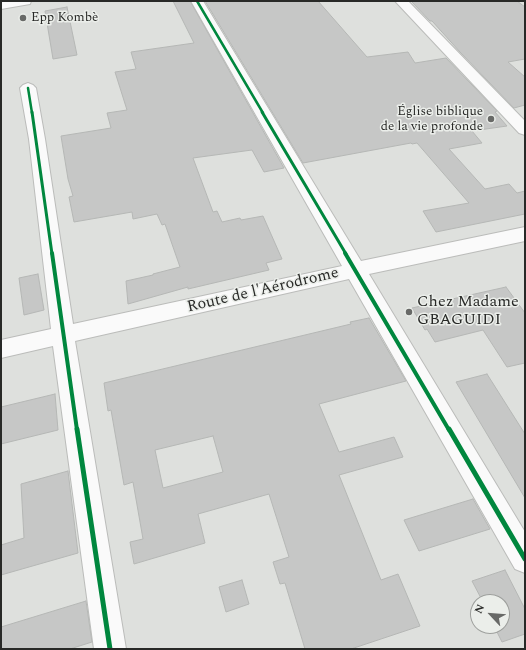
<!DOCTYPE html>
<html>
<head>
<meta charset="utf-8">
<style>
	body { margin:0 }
	#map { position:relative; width:526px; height:650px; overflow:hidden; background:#dee0dd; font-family:Spectral,serif }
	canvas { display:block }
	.frame { position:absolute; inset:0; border:2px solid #282927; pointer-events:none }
	.north { position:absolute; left:470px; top:594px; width:40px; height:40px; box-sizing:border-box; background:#ebeeea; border:1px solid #9d9f9c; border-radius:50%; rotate:296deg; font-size:11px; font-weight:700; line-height:16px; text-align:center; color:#282927 }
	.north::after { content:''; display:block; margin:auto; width:14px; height:18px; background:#686967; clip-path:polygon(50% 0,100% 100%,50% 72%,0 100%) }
</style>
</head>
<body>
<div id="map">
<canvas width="526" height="650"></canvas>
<div class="frame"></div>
<div class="north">N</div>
</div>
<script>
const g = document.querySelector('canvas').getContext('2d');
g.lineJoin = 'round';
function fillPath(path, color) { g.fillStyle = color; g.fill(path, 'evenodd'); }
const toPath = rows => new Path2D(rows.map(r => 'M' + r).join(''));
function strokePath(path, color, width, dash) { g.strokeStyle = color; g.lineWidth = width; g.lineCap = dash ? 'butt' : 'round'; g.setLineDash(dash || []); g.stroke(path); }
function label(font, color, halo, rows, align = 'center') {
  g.font = font + ' Spectral,serif'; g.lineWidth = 3; g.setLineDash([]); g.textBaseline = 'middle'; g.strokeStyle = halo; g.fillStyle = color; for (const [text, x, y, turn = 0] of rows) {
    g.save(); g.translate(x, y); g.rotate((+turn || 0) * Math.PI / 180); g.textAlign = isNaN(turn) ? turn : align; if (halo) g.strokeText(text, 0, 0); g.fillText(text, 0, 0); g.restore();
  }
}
const building = toPath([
	[173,1,190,1,284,168,264,172,252,150,193,158,213,212,217,211,222,222,240,218,241,220,263,216,282,259,266,263,269,270,188,289,188,287,128,304,126,281,153,275,153,274,180,267,165,224,162,225,157,214,133,219,132,212,74,222,69,197,73,196,68,179,61,136,111,128,107,113,127,110,115,72,136,69,131,52,194,43,173,1],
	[205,1,318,1,367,57,408,52,415,63,446,58,497,111,495,112,507,126,472,131,482,143,449,149,485,189,509,184,517,193,525,191,525,214,436,232,423,211,469,203,417,143,412,144,411,143,303,163,205,1],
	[411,1,517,1,525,7,525,59,508,62,525,77,525,105,514,108,460,52,432,21,430,21,411,1],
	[67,7,77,55,53,59,45,11,67,7],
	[38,274,44,310,24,315,19,278,38,274],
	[506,287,525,313,525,363,507,367,483,330,435,342,427,329,425,330,412,308,506,287],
	[369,318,406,381,319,404,339,452,394,437,403,457,339,475,381,580,398,574,420,626,351,649,305,649,285,583,280,584,273,562,289,557,269,494,198,514,205,543,134,564,130,542,143,539,133,482,124,485,111,410,108,411,104,383,351,324,350,322,369,318],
	[213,436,223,472,163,488,155,450,213,436],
	[487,374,525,434,525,498,456,382,487,374],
	[55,394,58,430,1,444,1,407,55,394],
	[68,471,78,553,1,575,1,545,24,538,21,484,68,471],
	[473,499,490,529,419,551,404,520,473,499],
	[505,570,525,609,525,634,502,642,494,626,502,626,502,602,483,602,472,581,505,570],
	[242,580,249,604,226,612,219,587,242,580],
	[86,601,92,642,70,649,1,649,1,627,86,601]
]);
fillPath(building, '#c6c7c6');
strokePath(building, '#b5b7b5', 1);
const minor = toPath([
	[1,1,31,1,30,4,1,9,1,1],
	[191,1,203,1,361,261,525,227,525,241,369,274,525,532,525,573,515,569,349,279,75,341,126,649,94,649,53,346,1,358,1,340,51,329,29,139,20,88,23,85,28,83,33,85,36,88,45,139,73,324,342,266,191,1],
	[395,1,408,1,525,121,525,135,519,133,395,1]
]);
strokePath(minor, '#bbbcba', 2);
fillPath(minor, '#fafafa');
strokePath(toPath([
	[197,1,263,113],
	[28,88,32,113]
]), '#00873e', 2.5);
strokePath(toPath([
	[32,112,52,254],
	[262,112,346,254]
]), '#00873e', 3);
strokePath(toPath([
	[52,253,77,430],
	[345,253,449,430]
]), '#00873e', 4);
strokePath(toPath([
	[77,429,110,649],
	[449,429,525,559]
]), '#00873e', 5);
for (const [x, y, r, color] of [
	[23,18,4,"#686967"],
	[491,119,4,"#686967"],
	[409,312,4,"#686967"]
]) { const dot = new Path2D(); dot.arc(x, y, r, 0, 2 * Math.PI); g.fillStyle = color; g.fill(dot); strokePath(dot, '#ebeeea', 1.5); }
label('13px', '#282927', '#ebeeea', [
	["Epp Kombè",31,18],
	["Église biblique",483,112,"right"],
	["de la vie profonde",483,127,"right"]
], 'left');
label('16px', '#282927', '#ebeeea', [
	["Route de l'Aérodrome",263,291,-13]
]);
label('16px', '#282927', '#ebeeea', [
	["Chez Madame",417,303],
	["GBAGUIDI",417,321]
], 'left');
</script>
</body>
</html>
